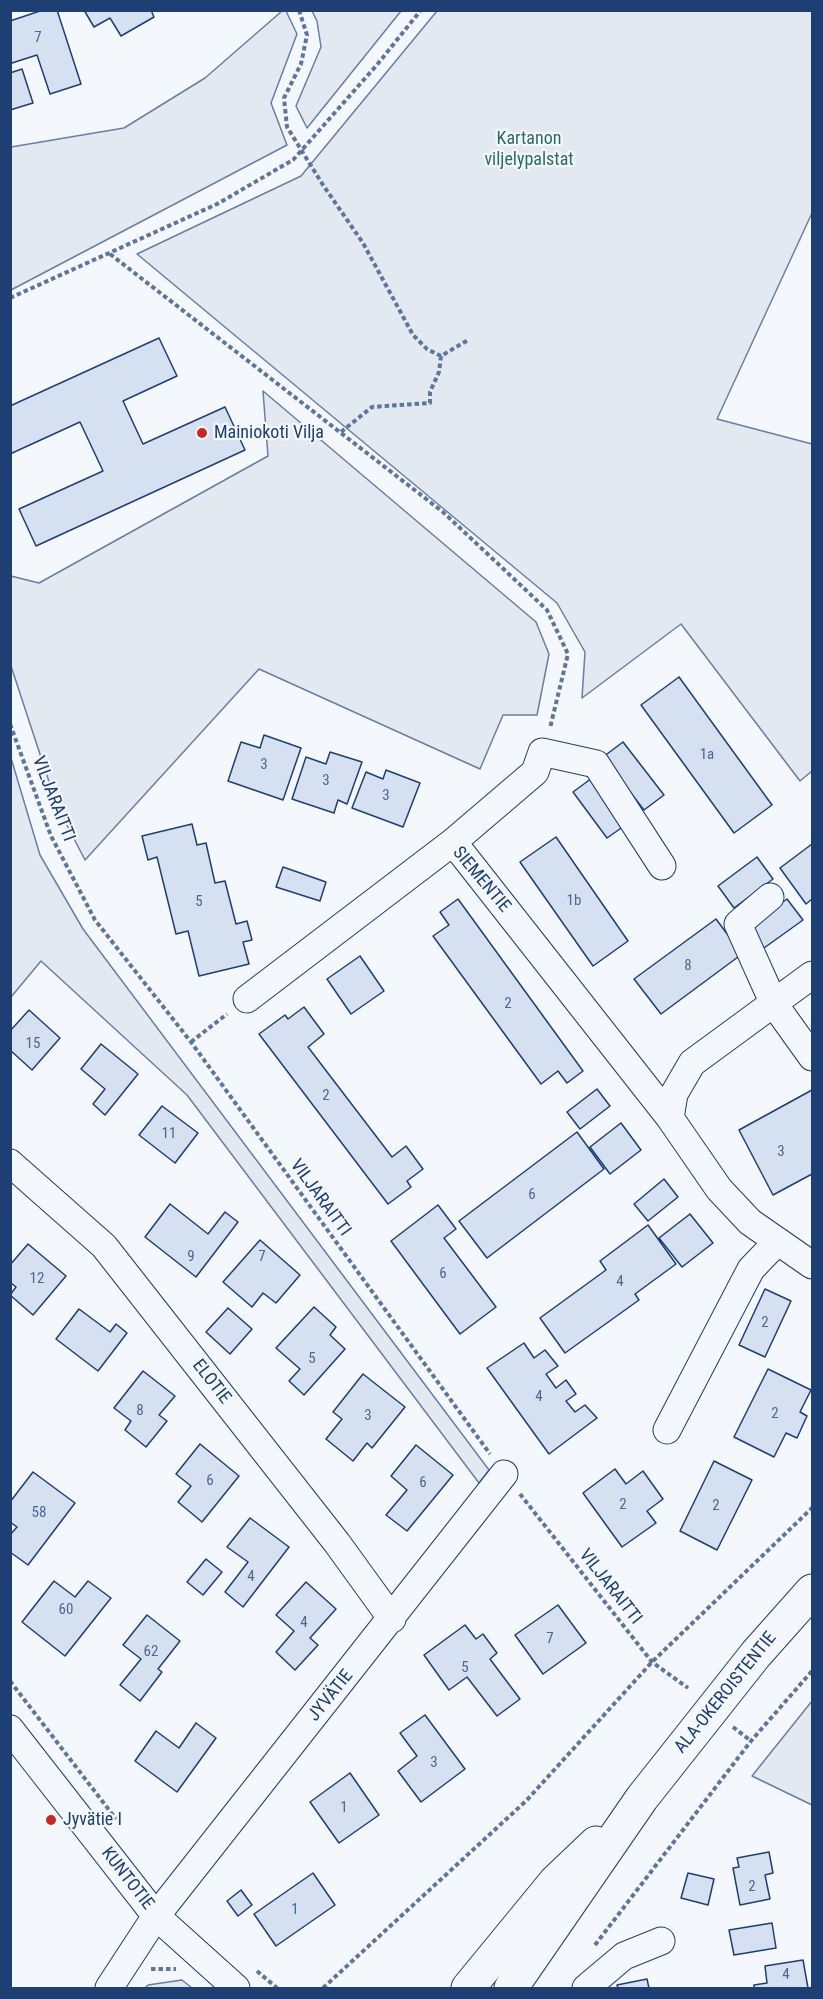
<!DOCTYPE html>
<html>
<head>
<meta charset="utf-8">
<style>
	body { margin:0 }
	#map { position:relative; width:823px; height:1999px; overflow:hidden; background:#f4f7fb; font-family:"Roboto Condensed",sans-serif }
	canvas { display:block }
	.frame { position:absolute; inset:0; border:12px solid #1d3f73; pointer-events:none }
</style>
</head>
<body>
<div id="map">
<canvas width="823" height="1999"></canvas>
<div class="frame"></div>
</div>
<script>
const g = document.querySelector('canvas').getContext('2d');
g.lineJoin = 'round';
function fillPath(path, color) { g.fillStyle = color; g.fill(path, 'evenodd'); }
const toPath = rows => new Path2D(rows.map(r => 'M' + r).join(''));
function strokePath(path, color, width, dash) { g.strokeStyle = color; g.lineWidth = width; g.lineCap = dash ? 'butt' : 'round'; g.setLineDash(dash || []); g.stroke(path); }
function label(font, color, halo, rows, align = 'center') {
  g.font = font + ' "Roboto Condensed",sans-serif'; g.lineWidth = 4.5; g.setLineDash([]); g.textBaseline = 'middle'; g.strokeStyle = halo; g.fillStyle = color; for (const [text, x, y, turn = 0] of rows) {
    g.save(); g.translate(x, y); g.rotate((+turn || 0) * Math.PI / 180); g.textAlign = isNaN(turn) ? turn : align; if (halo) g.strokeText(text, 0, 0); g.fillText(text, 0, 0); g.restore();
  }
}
const green = toPath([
	[282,11,286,11,297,34,271,103,287,145,11,290,11,147,124,128,205,78,282,11],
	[312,11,401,11,307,128,296,106,321,47,317,21,312,11],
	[437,11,812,11,812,213,717,419,812,444,812,771,800,781,681,624,582,698,585,652,557,603,137,254,301,176,437,11],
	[263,391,536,622,549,654,537,715,503,715,480,769,259,669,85,860,57,806,11,666,11,576,39,583,268,456,263,391],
	[11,758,40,855,83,929,489,1470,479,1483,187,1095,41,961,11,997,11,758],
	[812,1701,812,1805,752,1776,812,1701],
	[182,1980,192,1988,145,1988,148,1985,182,1980]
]);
fillPath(green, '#e3e9f0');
strokePath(green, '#687fa3', 1.5);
const building = toPath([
	[43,10,57,10,81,84,50,94,37,55,12,63,10,59,10,21,43,10],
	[84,10,151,10,154,17,121,36,110,18,94,27,84,10],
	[22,69,33,103,10,110,10,73,22,69],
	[159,338,177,376,123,401,143,444,225,407,245,450,36,546,19,509,103,471,80,422,10,454,10,406,159,338],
	[679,677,772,805,734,833,641,705,679,677],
	[264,735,301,748,283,800,228,781,241,742,260,748,264,735],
	[623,742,664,795,644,810,603,757,623,742],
	[330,752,362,762,347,804,338,800,334,813,292,799,306,757,326,764,330,752],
	[386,770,420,783,403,827,352,808,366,772,383,779,386,770],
	[592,778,627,824,607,838,573,792,592,778],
	[192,824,197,845,206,843,215,883,225,881,236,924,247,921,252,940,243,942,249,964,199,976,188,931,176,934,157,857,148,860,142,836,192,824],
	[556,837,628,941,593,966,520,862,556,837],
	[812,844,812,899,806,904,780,868,812,844],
	[757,857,773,879,734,908,718,886,757,857],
	[283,867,326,882,320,901,276,887,283,867],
	[458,899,583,1071,567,1083,558,1071,541,1084,433,936,449,925,440,912,458,899],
	[787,899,803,920,764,948,749,927,787,899],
	[716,919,742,954,661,1014,634,979,716,919],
	[360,956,384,991,351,1014,327,979,360,956],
	[304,1007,324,1034,308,1047,392,1157,406,1146,423,1169,407,1181,411,1187,388,1204,259,1034,285,1015,288,1019,304,1007],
	[29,1010,60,1038,32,1070,10,1050,10,1031,29,1010],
	[101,1044,138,1074,105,1115,93,1104,105,1089,81,1069,101,1044],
	[597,1089,610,1106,580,1129,567,1112,597,1089],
	[812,1090,812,1174,773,1195,739,1130,812,1090],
	[162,1106,198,1133,175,1163,139,1135,162,1106],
	[621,1123,641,1150,610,1174,590,1147,621,1123],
	[577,1132,604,1169,487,1258,459,1221,577,1132],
	[664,1179,678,1197,648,1221,634,1204,664,1179],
	[170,1204,208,1234,225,1212,238,1222,196,1277,145,1237,170,1204],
	[438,1205,456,1229,444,1238,496,1307,460,1334,391,1241,438,1205],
	[690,1214,713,1243,682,1267,659,1238,690,1214],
	[648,1225,676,1264,635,1294,639,1300,565,1353,540,1318,606,1270,600,1261,648,1225],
	[260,1240,300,1275,276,1303,263,1293,252,1307,223,1282,260,1240],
	[28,1244,66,1276,33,1315,10,1295,16,1287,10,1282,10,1265,28,1244],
	[765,1289,791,1301,765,1357,739,1345,765,1289],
	[314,1307,336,1327,330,1335,345,1349,304,1395,289,1381,300,1369,276,1348,314,1307],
	[228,1308,252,1329,230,1354,206,1332,228,1308],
	[79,1309,110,1332,116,1324,127,1333,98,1371,56,1339,79,1309],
	[524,1343,534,1358,545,1350,558,1366,546,1374,556,1388,566,1380,576,1394,566,1401,575,1412,585,1405,597,1418,549,1454,487,1368,524,1343],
	[768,1369,811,1390,800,1412,807,1416,797,1438,786,1433,774,1457,734,1437,768,1369],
	[143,1371,175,1396,159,1415,167,1421,146,1447,125,1430,131,1421,114,1408,143,1371],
	[363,1374,405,1407,372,1448,367,1443,353,1461,326,1439,342,1419,333,1412,363,1374],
	[200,1444,239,1476,202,1522,178,1502,191,1486,176,1474,200,1444],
	[416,1445,453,1475,407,1531,386,1515,407,1490,391,1476,416,1445],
	[714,1461,752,1480,717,1550,680,1531,714,1461],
	[615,1469,626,1484,643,1471,663,1499,647,1511,656,1523,622,1547,583,1493,615,1469],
	[33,1472,75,1503,28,1565,10,1552,10,1535,17,1527,10,1522,10,1502,33,1472],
	[250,1518,289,1547,243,1607,225,1592,248,1562,227,1547,250,1518],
	[206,1559,222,1572,203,1595,187,1582,206,1559],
	[54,1581,75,1597,88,1581,111,1598,65,1656,22,1622,54,1581],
	[306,1582,336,1609,310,1638,318,1645,295,1670,276,1652,294,1631,276,1615,306,1582],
	[558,1605,586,1643,543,1674,515,1635,558,1605],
	[147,1615,180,1641,158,1669,162,1672,140,1701,120,1685,141,1659,123,1645,147,1615],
	[465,1625,476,1639,483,1634,497,1653,490,1659,520,1699,497,1716,467,1677,449,1690,424,1655,465,1625],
	[425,1715,465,1769,421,1802,398,1771,417,1756,400,1733,425,1715],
	[196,1723,216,1738,177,1792,135,1761,156,1731,179,1748,196,1723],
	[350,1773,379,1815,339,1843,310,1802,350,1773],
	[769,1852,773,1873,765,1875,770,1899,740,1905,733,1868,739,1867,737,1858,769,1852],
	[313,1873,335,1905,276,1946,254,1914,313,1873],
	[688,1873,714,1879,708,1905,681,1898,688,1873],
	[241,1890,252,1905,238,1916,227,1901,241,1890],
	[772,1923,776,1948,734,1955,729,1930,772,1923],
	[803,1960,808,1988,754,1988,754,1985,767,1983,765,1966,803,1960],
	[647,1979,649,1988,618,1988,617,1985,647,1979]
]);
fillPath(building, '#d5e0f0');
strokePath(building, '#1d3f73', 1.5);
const minor = toPath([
	[453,842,535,772,542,752,596,764,662,866],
	[770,897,738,924,774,1004,812,1057],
	[812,975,692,1063,674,1094,670,1118,719,1189,750,1222,812,1265],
	[247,999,453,842,670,1118],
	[10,1163,104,1246,337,1543,392,1619],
	[667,1430,751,1269,777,1242],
	[10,1729,156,1916,236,1988],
	[109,1988,156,1916,504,1474],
	[586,1988,624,1956,661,1941]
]);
const major = toPath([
	[468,1988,555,1882,596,1843],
	[511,1988,642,1798,756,1654,812,1591]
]);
strokePath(minor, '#1d3f73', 29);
strokePath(major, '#1d3f73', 35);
strokePath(toPath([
	[299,10,307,35,301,64,284,98,287,127,323,185,363,243,413,335,427,349,441,356,468,340],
	[110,254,443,512,547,610,568,654,550,728],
	[10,298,217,204,293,160,376,66,421,10],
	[341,432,372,407,430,403,430,392,439,372,441,356],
	[10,724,51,836,95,920,191,1042,490,1454],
	[191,1042,227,1014],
	[520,1494,652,1662,688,1688],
	[10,1681,116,1819],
	[733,1727,751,1741],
	[595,1945,751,1741,812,1671],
	[151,1969,176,1969],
	[257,1971,277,1988],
	[323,1988,526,1801,652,1662,812,1508]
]), '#5e769c', 4, [4.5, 3]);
strokePath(minor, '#f4f7fb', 27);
strokePath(major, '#f4f7fb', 33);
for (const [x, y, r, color] of [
	[202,433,6,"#c62828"],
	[51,1820,6,"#c62828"]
]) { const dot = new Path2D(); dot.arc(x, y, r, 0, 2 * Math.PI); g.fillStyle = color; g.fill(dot); strokePath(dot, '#f4f7fb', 2); }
label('15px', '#4b6792', null, [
	["7",38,38],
	["1a",707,755],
	["3",264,765],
	["3",326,781],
	["3",386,796],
	["1b",574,901],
	["5",199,902],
	["8",688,966],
	["2",508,1004],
	["15",33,1044],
	["2",326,1096],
	["11",169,1134],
	["3",781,1152],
	["6",532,1195],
	["9",191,1257],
	["7",262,1257],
	["6",443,1274],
	["12",37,1279],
	["4",620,1282],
	["2",765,1323],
	["5",312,1359],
	["4",539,1397],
	["8",140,1411],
	["2",775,1414],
	["3",368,1416],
	["6",210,1481],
	["6",423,1483],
	["2",623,1505],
	["2",716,1506],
	["58",39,1513],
	["4",251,1577],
	["60",66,1610],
	["4",304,1623],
	["7",550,1639],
	["62",151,1652],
	["5",465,1668],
	["3",434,1763],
	["1",344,1808],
	["2",752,1887],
	["1",295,1910],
	["4",786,1975]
]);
label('18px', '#2c6c60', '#f4f7fb', [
	["Kartanon",529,139],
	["viljelypalstat",529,160]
]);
label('18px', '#1d3f73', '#f4f7fb', [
	["Mainiokoti Vilja",214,433],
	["Jyvätie I",63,1820]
], 'left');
label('18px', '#1d3f73', '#f4f7fb', [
	["VILJARAITTI",53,799,69],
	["SIEMENTIE",481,880,50],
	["VILJARAITTI",320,1198,54],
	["ELOTIE",211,1382,52],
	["VILJARAITTI",610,1587,52],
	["ALA-OKEROISTENTIE",726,1693,-51],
	["JYVÄTIE",331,1696,-51],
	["KUNTOTIE",127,1879,52]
]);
</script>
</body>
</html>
